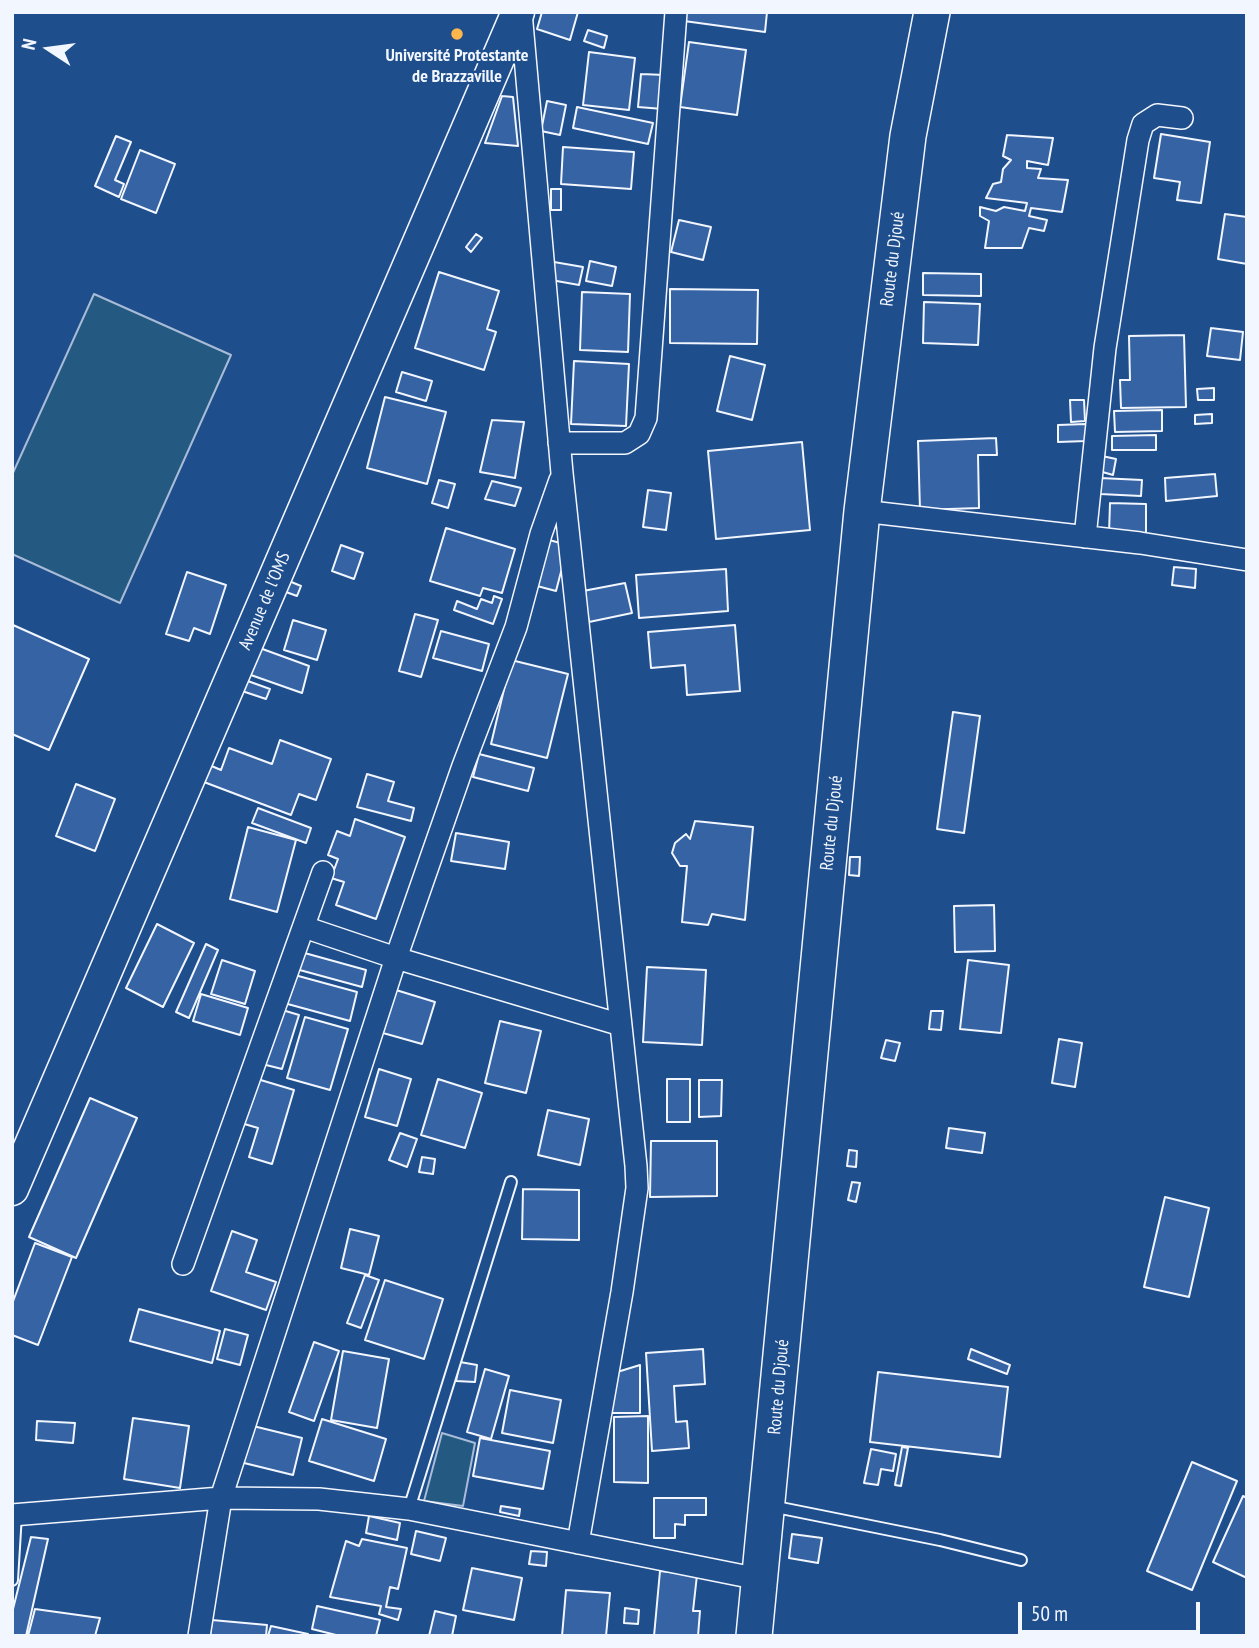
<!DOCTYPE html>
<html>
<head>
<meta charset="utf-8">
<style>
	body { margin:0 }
	#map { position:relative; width:1259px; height:1648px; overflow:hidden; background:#1f4e8c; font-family:"PT Sans Narrow",sans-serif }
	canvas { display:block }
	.frame { position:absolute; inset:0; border:14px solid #f2f6ff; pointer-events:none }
	.north { position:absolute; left:14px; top:14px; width:70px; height:70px; -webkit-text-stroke:5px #1f4e8c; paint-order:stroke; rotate:283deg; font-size:19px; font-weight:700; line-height:28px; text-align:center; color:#f2f6ff }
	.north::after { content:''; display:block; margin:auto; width:24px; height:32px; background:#f2f6ff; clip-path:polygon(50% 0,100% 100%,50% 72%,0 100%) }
	.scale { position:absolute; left:1018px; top:1602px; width:182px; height:32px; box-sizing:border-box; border:4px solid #f2f6ff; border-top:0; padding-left:9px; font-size:21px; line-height:24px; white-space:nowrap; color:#f2f6ff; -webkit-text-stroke:5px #1f4e8c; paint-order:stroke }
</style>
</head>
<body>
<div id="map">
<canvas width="1259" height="1648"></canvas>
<div class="frame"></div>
<div class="north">N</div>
<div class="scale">50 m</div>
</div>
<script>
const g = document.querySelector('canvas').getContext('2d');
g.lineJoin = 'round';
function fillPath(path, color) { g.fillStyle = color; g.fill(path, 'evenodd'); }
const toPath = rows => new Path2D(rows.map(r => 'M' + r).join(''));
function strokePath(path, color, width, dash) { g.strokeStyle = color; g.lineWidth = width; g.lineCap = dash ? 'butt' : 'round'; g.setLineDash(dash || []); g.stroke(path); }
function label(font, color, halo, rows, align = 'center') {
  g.font = font + ' "PT Sans Narrow",sans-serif'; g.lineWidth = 5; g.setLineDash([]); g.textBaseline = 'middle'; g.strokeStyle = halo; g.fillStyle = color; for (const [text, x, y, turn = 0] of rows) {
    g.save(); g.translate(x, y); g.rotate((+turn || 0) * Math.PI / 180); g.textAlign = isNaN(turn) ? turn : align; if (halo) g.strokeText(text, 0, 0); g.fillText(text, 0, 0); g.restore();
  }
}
const green = toPath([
	[94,294,231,355,120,603,12,554,12,475,94,294],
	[442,1433,475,1443,463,1506,424,1501,442,1433]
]);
fillPath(green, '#245a82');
strokePath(green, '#a8bbd7', 2);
const building = toPath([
	[542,12,578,12,570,40,537,29,542,12],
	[686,12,767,12,765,32,684,21,686,12],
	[588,30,607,36,604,48,584,41,588,30],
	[689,42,746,50,737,115,680,107,689,42],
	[589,52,635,58,629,110,583,105,589,52],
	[641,74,665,75,663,109,638,107,641,74],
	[502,96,513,97,518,146,485,143,502,96],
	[547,101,566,105,560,135,541,131,547,101],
	[577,107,653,123,648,144,573,128,577,107],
	[1161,134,1210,142,1201,203,1177,200,1180,182,1154,178,1161,134],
	[1007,135,1053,138,1048,165,1027,161,1027,168,1041,169,1038,178,1068,180,1062,212,1031,208,1029,216,1047,220,1044,231,1029,228,1022,248,985,248,989,221,980,216,980,207,996,211,1004,207,1025,211,1027,203,986,198,993,184,1001,182,1003,169,1011,160,1003,156,1007,135],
	[116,136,131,142,115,180,124,184,119,197,95,186,116,136],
	[563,147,634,152,631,189,561,184,563,147],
	[140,150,175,164,156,213,121,199,140,150],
	[551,189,561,189,561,210,551,210,551,189],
	[1225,214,1247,217,1247,264,1218,259,1225,214],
	[679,220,711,227,703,260,671,252,679,220],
	[476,234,482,238,471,252,466,247,476,234],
	[590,261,616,267,612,286,586,281,590,261],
	[554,262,583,267,579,285,551,280,554,262],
	[439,272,499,291,487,329,496,332,484,370,415,348,439,272],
	[923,273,981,274,981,296,923,295,923,273],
	[670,289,758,290,757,344,670,343,670,289],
	[582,292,630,294,628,352,580,350,582,292],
	[924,302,980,304,978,345,923,343,924,302],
	[1211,328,1243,332,1240,360,1207,356,1211,328],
	[1184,335,1186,407,1121,408,1120,380,1130,380,1129,336,1184,335],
	[730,356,765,365,752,420,717,411,730,356],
	[574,361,629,364,626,426,571,424,574,361],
	[402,372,432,381,426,401,396,392,402,372],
	[1214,388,1214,400,1198,400,1197,389,1214,388],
	[385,397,446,412,427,484,367,468,385,397],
	[1070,400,1084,400,1085,421,1071,422,1070,400],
	[1162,410,1162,431,1115,432,1114,411,1162,410],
	[1212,414,1212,423,1195,424,1195,415,1212,414],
	[492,420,524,422,515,478,480,472,492,420],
	[1086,424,1086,441,1058,442,1058,425,1086,424],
	[1156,435,1156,450,1112,450,1112,436,1156,435],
	[996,438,997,455,978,455,979,508,920,510,918,441,996,438],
	[802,442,810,530,716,539,708,451,802,442],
	[1102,456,1116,459,1113,475,1099,471,1102,456],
	[1215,474,1217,496,1166,501,1165,478,1215,474],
	[1100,478,1142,480,1141,496,1100,494,1100,478],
	[439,480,455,484,448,508,432,503,439,480],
	[492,481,521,488,515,506,485,499,492,481],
	[648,490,671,493,666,530,643,527,648,490],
	[1110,503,1146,504,1146,535,1109,534,1110,503],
	[446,528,515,549,502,593,483,588,480,596,430,581,446,528],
	[549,540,568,545,556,591,537,586,549,540],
	[341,545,363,553,354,579,332,571,341,545],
	[1174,567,1196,569,1195,588,1172,585,1174,567],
	[726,569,728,611,639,618,636,575,726,569],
	[187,572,226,585,210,634,194,628,189,641,166,634,187,572],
	[289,581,301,586,297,596,286,592,289,581],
	[625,583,632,613,589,622,583,591,625,583],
	[494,596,502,599,493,624,454,610,457,601,477,609,481,599,492,603,494,596],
	[415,614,438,620,421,677,399,671,415,614],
	[293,620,326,630,317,660,284,650,293,620],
	[13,625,89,659,49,750,12,734,13,625],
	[735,625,740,691,687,695,685,665,651,668,648,632,735,625],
	[441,631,489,644,482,671,433,658,441,631],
	[257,647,309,666,302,693,248,674,257,647],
	[511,660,568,674,547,758,491,744,511,660],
	[245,680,270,689,266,699,242,691,245,680],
	[953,712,980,716,964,833,937,829,953,712],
	[280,740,331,759,316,800,299,794,291,815,196,779,202,762,221,770,229,748,272,764,280,740],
	[479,754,534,768,528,791,473,777,479,754],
	[367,774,394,782,388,801,414,808,411,821,357,807,367,774],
	[76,784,115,799,95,851,56,836,76,784],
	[258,808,311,828,306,843,252,823,258,808],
	[355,819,405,837,376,919,336,905,344,882,331,878,338,859,328,855,337,831,350,836,355,819],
	[695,821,753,827,745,920,712,914,708,925,682,922,687,866,680,866,672,853,675,843,686,834,690,839,695,821],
	[248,827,296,840,277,912,230,899,248,827],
	[456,833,509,842,505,869,451,861,456,833],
	[850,857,860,857,859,876,849,875,850,857],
	[994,905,995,951,955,952,954,906,994,905],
	[157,924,194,943,163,1007,126,988,157,924],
	[206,944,218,950,189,1018,176,1012,206,944],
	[301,952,366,970,362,987,296,969,301,952],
	[222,960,255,971,245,1004,211,994,222,960],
	[968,960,1009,965,1001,1033,960,1029,968,960],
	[647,967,706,970,702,1045,643,1042,647,967],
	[291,974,357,992,350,1021,284,1003,291,974],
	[396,990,435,1002,422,1044,383,1033,396,990],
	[201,994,248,1008,240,1035,193,1021,201,994],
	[279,1009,299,1015,282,1069,262,1064,279,1009],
	[931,1011,943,1011,941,1030,929,1029,931,1011],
	[305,1017,348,1029,330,1090,287,1078,305,1017],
	[500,1021,541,1031,526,1093,485,1083,500,1021],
	[1059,1039,1082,1043,1075,1087,1052,1083,1059,1039],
	[886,1040,900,1043,895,1061,881,1058,886,1040],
	[379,1069,411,1079,397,1126,365,1117,379,1069],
	[254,1078,294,1090,272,1164,249,1157,258,1128,241,1123,254,1078],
	[438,1079,482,1093,465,1148,421,1135,438,1079],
	[667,1079,690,1079,690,1122,667,1122,667,1079],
	[699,1080,722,1080,721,1116,699,1117,699,1080],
	[90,1098,137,1118,76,1258,29,1237,90,1098],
	[548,1110,589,1119,580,1165,538,1155,548,1110],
	[949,1128,985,1133,982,1153,946,1148,949,1128],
	[400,1133,417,1139,407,1167,389,1160,400,1133],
	[651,1141,717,1141,717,1196,650,1197,651,1141],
	[849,1150,857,1151,856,1167,847,1166,849,1150],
	[422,1157,435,1159,433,1174,419,1172,422,1157],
	[852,1182,860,1183,856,1202,848,1200,852,1182],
	[523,1189,579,1190,579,1240,522,1239,523,1189],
	[1165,1197,1209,1208,1189,1297,1144,1287,1165,1197],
	[350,1229,379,1236,369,1275,341,1268,350,1229],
	[232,1231,257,1240,246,1272,276,1282,266,1310,211,1291,232,1231],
	[35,1243,72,1257,38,1345,12,1335,12,1304,35,1243],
	[365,1275,379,1280,361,1328,347,1323,365,1275],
	[385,1280,443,1299,424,1359,365,1340,385,1280],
	[139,1309,220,1331,212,1363,130,1341,139,1309],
	[225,1329,248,1335,240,1365,217,1359,225,1329],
	[314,1342,339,1351,314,1421,289,1412,314,1342],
	[703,1349,705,1384,674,1386,676,1422,687,1421,689,1448,652,1451,646,1353,703,1349],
	[971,1349,1010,1365,1007,1374,968,1359,971,1349],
	[343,1351,389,1359,377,1428,331,1420,343,1351],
	[460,1362,477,1365,475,1382,456,1381,460,1362],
	[640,1365,640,1413,603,1413,614,1373,640,1365],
	[485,1369,509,1376,491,1439,467,1432,485,1369],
	[878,1372,1008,1387,1000,1457,870,1442,878,1372],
	[510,1390,561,1400,553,1443,502,1433,510,1390],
	[648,1416,648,1483,614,1482,614,1417,648,1416],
	[133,1418,189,1426,180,1488,124,1479,133,1418],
	[322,1419,386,1439,374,1481,309,1461,322,1419],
	[37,1421,75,1423,73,1443,36,1440,37,1421],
	[249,1425,302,1438,293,1475,240,1462,249,1425],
	[480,1438,550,1451,543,1489,473,1476,480,1438],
	[902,1447,908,1448,901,1486,895,1485,902,1447],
	[871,1449,896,1454,893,1471,881,1469,878,1485,864,1483,871,1449],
	[1192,1462,1237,1481,1192,1590,1147,1571,1192,1462],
	[1243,1496,1247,1498,1247,1578,1213,1562,1243,1496],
	[654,1498,706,1498,706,1515,685,1515,685,1525,675,1524,675,1538,654,1538,654,1498],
	[501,1506,520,1509,519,1516,500,1512,501,1506],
	[369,1516,400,1523,397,1540,366,1533,369,1516],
	[416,1531,446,1538,440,1561,411,1554,416,1531],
	[792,1534,822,1538,818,1563,789,1558,792,1534],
	[31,1537,48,1539,26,1636,12,1636,12,1613,31,1537],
	[362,1539,407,1548,398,1589,390,1587,386,1607,401,1609,398,1620,379,1614,381,1606,330,1597,346,1541,359,1546,362,1539],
	[531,1551,547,1552,546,1566,529,1564,531,1551],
	[472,1568,522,1578,514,1620,463,1610,472,1568],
	[660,1571,697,1575,693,1611,700,1611,698,1636,654,1636,660,1571],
	[566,1590,610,1593,606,1636,562,1636,566,1590],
	[317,1606,380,1620,376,1636,340,1636,312,1629,317,1606],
	[625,1608,639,1610,638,1624,624,1623,625,1608],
	[35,1609,100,1618,95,1636,28,1636,35,1609],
	[435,1611,456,1616,452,1636,429,1636,435,1611],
	[212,1620,267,1625,266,1636,210,1636,212,1620],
	[271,1626,308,1634,308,1636,268,1636,271,1626]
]);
fillPath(building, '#3563a3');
strokePath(building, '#f2f6ff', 2);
const lane = toPath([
	[771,1506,940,1540,1021,1560],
	[409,1509,511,1182],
	[12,1580,16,1514]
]);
const street = toPath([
	[521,12,562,473,636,1166,637,1188,622,1292,578,1543],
	[559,443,625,443,639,434,646,418,676,12],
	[862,511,1140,543,1247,560],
	[1085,537,1105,348,1138,140,1143,124,1157,115,1182,118],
	[304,927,396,958,621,1025],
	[183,1264,323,872],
	[12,1515,221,1498,319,1499,409,1509,759,1579],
	[199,1636,221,1498,396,958,463,766,516,627,541,534,560,480]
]);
const secondary = toPath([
	[12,1189,518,12]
]);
const primary = toPath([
	[754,1636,862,511,908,136,932,12]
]);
strokePath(lane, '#f2f6ff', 14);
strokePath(street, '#f2f6ff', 24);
strokePath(secondary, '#f2f6ff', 35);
strokePath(primary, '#f2f6ff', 38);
strokePath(lane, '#1f4e8c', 10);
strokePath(street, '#1f4e8c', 21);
strokePath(secondary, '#1f4e8c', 32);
strokePath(primary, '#1f4e8c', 35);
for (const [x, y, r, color] of [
	[457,34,7,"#ffb74d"]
]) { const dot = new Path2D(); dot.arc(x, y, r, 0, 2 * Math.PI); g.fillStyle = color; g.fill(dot); strokePath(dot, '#1f4e8c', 2.5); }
label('bold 18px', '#f2f6ff', '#1f4e8c', [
	["Université Protestante",457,56],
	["de Brazzaville",457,77]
]);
label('18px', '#f2f6ff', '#1f4e8c', [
	["Route du Djoué",893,259,-83],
	["Avenue de l'OMS",265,601,-67],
	["Route du Djoué",832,823,-84],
	["Route du Djoué",779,1387,-85]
]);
</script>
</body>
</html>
